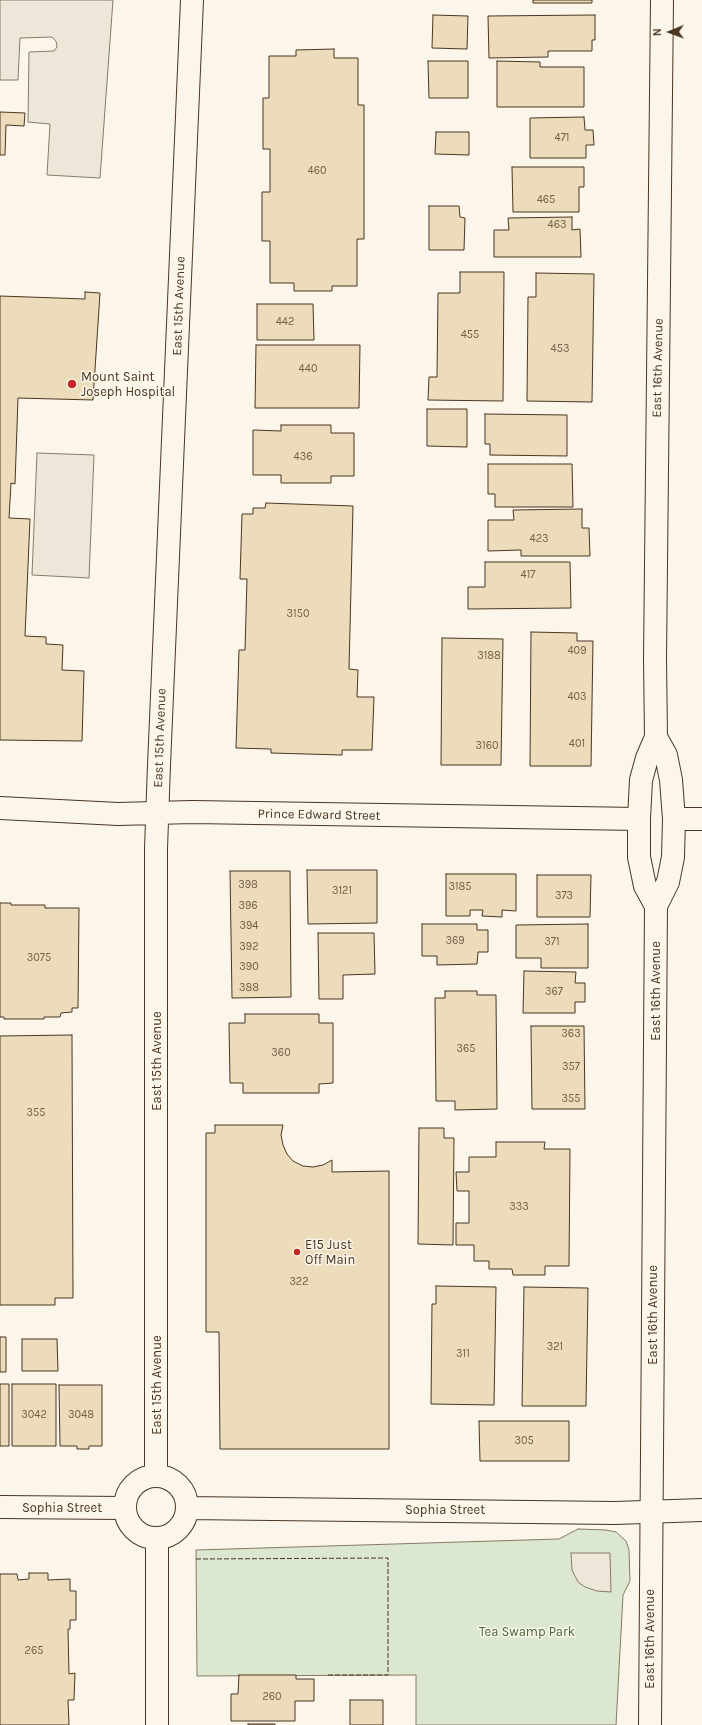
<!DOCTYPE html>
<html>
<head>
<meta charset="utf-8">
<style>
	body { margin:0 }
	#map { position:relative; width:702px; height:1725px; overflow:hidden; background:#fbf6e9; font-family:Karla,sans-serif }
	canvas { display:block }
	.north { position:absolute; left:650px; top:12px; width:40px; height:40px; -webkit-text-stroke:3px #fbf6e9; paint-order:stroke; rotate:269deg; font-size:11px; font-weight:700; line-height:16px; text-align:center; color:#4a3520 }
	.north::after { content:''; display:block; margin:auto; width:14px; height:18px; background:#4a3520; clip-path:polygon(50% 0,100% 100%,50% 72%,0 100%) }
</style>
</head>
<body>
<div id="map">
<canvas width="702" height="1725"></canvas>
<div class="north">N</div>
</div>
<script>
const g = document.querySelector('canvas').getContext('2d');
g.lineJoin = 'round';
function fillPath(path, color) { g.fillStyle = color; g.fill(path, 'evenodd'); }
const toPath = rows => new Path2D(rows.map(r => 'M' + r).join(''));
function strokePath(path, color, width, dash) { g.strokeStyle = color; g.lineWidth = width; g.lineCap = dash ? 'butt' : 'round'; g.setLineDash(dash || []); g.stroke(path); }
function label(font, color, halo, rows, align = 'center') {
  g.font = font + ' Karla,sans-serif'; g.lineWidth = 3; g.setLineDash([]); g.textBaseline = 'middle'; g.strokeStyle = halo; g.fillStyle = color; for (const [text, x, y, turn = 0] of rows) {
    g.save(); g.translate(x, y); g.rotate((+turn || 0) * Math.PI / 180); g.textAlign = isNaN(turn) ? turn : align; if (halo) g.strokeText(text, 0, 0); g.fillText(text, 0, 0); g.restore();
  }
}
const green = toPath([
	[578,1529,606,1530,616,1532,626,1541,629,1550,630,1581,623,1595,616,1725,416,1725,416,1675,197,1676,196,1550,559,1539,578,1529]
]);
fillPath(green, '#dce7d0');
strokePath(green, '#887966', 1);
const parking = toPath([
	[0,0,113,0,100,178,47,175,50,124,28,122,29,52,54,51,57,47,56,41,52,37,20,38,18,80,0,80,0,0],
	[37,453,94,455,89,578,32,575,37,453],
	[571,1553,610,1553,611,1592,597,1591,585,1587,578,1582,572,1570,571,1553]
]);
fillPath(parking, '#ede7d9');
strokePath(parking, '#887966', 1);
const building = toPath([
	[533,0,592,0,592,3,533,3,533,0],
	[433,15,468,16,467,49,432,48,433,15],
	[595,15,595,40,592,40,592,51,548,51,548,57,489,58,488,16,595,15],
	[334,49,334,58,358,58,358,105,364,105,364,239,357,239,357,286,332,286,332,291,294,291,294,283,270,283,270,241,262,241,262,192,270,192,270,149,263,149,263,98,269,98,269,56,296,56,296,50,334,49],
	[428,61,468,61,468,98,429,98,428,61],
	[497,61,540,62,540,67,584,67,584,107,497,107,497,61],
	[0,112,25,113,24,126,6,125,5,155,0,155,0,112],
	[584,117,585,130,593,130,594,145,586,145,586,158,530,158,530,118,584,117],
	[436,132,469,132,469,155,435,154,436,132],
	[512,167,584,167,584,187,579,187,579,212,513,212,512,167],
	[429,206,459,206,460,217,465,218,464,250,429,250,429,206],
	[572,217,572,230,580,229,581,257,494,257,494,230,509,230,508,218,572,217],
	[460,272,504,272,503,401,428,400,429,377,437,377,438,293,460,293,460,272],
	[536,273,594,274,592,402,527,401,528,297,536,297,536,273],
	[85,292,100,293,93,400,18,398,15,484,11,483,9,518,30,519,25,636,46,637,46,644,63,645,62,670,84,671,82,741,0,740,0,296,85,299,85,292],
	[257,304,313,304,314,340,257,340,257,304],
	[256,345,360,345,359,408,255,408,256,345],
	[427,409,467,409,467,447,427,446,427,409],
	[485,414,567,415,567,456,490,455,490,444,485,444,485,414],
	[281,425,331,425,331,433,354,433,354,476,331,476,331,483,281,483,281,475,253,475,253,430,281,431,281,425],
	[488,464,572,464,573,507,495,507,495,494,488,494,488,464],
	[266,503,353,506,349,669,358,670,357,697,374,697,372,750,342,750,342,755,271,753,271,749,236,748,239,650,245,650,247,579,240,579,242,514,253,514,253,508,265,508,266,503],
	[582,509,582,528,589,528,590,556,521,556,521,550,488,551,488,520,514,520,513,510,582,509],
	[485,562,570,562,571,608,468,609,468,587,485,587,485,562],
	[531,632,577,633,577,641,593,641,591,766,530,766,531,632],
	[442,638,503,639,501,765,441,765,442,638],
	[307,870,377,870,377,923,308,924,307,870],
	[230,871,290,871,291,997,232,998,230,871],
	[446,874,516,874,516,911,502,910,502,917,482,916,483,910,470,910,470,916,446,916,446,874],
	[537,875,591,875,590,917,537,917,537,875],
	[0,903,11,903,11,905,45,905,45,908,79,908,78,1008,72,1008,72,1012,61,1013,60,1017,44,1017,44,1019,4,1019,4,1017,0,1017,0,903],
	[422,924,477,924,477,930,488,930,488,952,478,952,477,964,437,965,437,956,422,956,422,924],
	[588,924,588,968,541,968,541,958,516,958,516,925,588,924],
	[318,933,374,933,375,974,343,975,343,999,319,999,318,933],
	[524,971,576,972,575,983,585,983,585,1002,575,1002,575,1013,523,1013,524,971],
	[445,991,477,991,477,995,496,995,497,1109,455,1110,455,1101,436,1101,435,998,445,998,445,991],
	[245,1014,319,1014,319,1023,333,1023,333,1083,319,1084,319,1093,243,1093,243,1083,230,1083,229,1023,245,1023,245,1014],
	[531,1026,584,1026,585,1109,532,1109,531,1026],
	[72,1035,73,1298,55,1298,55,1305,0,1305,0,1036,72,1035],
	[215,1125,283,1125,281,1135,283,1145,287,1154,293,1161,303,1166,313,1167,323,1165,332,1160,332,1172,389,1171,389,1449,220,1449,219,1332,206,1332,206,1133,215,1133,215,1125],
	[419,1128,444,1128,444,1138,454,1138,453,1245,418,1244,419,1128],
	[496,1142,545,1142,544,1149,570,1149,569,1266,545,1266,545,1275,513,1275,512,1269,489,1269,489,1261,474,1261,474,1245,456,1245,456,1223,469,1223,469,1191,457,1191,456,1172,469,1172,469,1157,496,1157,496,1142],
	[436,1286,496,1287,494,1405,431,1404,432,1304,436,1304,436,1286],
	[524,1287,588,1288,586,1406,522,1406,524,1287],
	[0,1337,6,1337,6,1372,0,1372,0,1337],
	[22,1339,57,1339,58,1371,22,1371,22,1339],
	[0,1384,9,1384,9,1446,0,1446,0,1384],
	[12,1384,56,1384,56,1446,12,1446,12,1384],
	[59,1385,102,1385,102,1446,89,1446,89,1449,77,1449,77,1446,60,1446,59,1385],
	[479,1421,569,1421,569,1461,480,1461,479,1421],
	[29,1573,48,1573,48,1580,70,1579,70,1591,76,1591,76,1620,70,1620,70,1629,68,1629,69,1674,75,1673,74,1700,68,1700,69,1725,0,1725,0,1574,17,1574,18,1580,29,1579,29,1573],
	[239,1675,296,1675,296,1679,314,1679,314,1701,295,1701,295,1721,231,1721,231,1694,238,1694,239,1675],
	[350,1700,383,1700,383,1725,350,1725,350,1700],
	[248,1724,275,1724,275,1725,248,1725,248,1724]
]);
fillPath(building, '#ecdcbc');
strokePath(building, '#4a3520', 1);
const minor = toPath([
	[0,808,118,814,192,812,639,819],
	[674,819,702,819],
	'125 1507a31 31 0 1 1 62 0a31 31 0 1 1-62 0Z',
	[156,1476,156,849,159,765,192,0],
	[0,1507,124,1508],
	[187,1508,615,1513,702,1510],
	[157,1539,157,1725]
]);
const tertiary = toPath([
	[656,906,645,886,639,857,639,819,641,780,647,758,656,737,655,659,662,0],
	[650,1725,656,906,668,882,673,857,674,819,671,780,666,755,656,737]
]);
strokePath(minor, '#4a3520', 24);
strokePath(tertiary, '#4a3520', 24);
strokePath(minor, '#fbf6e9', 22);
strokePath(tertiary, '#fbf6e9', 22);
strokePath(toPath([
	[196,1559,388,1558,388,1675,327,1675]
]), '#4a3520', 1, [5, 2]);
for (const [x, y, r, color] of [
	[72,384,5,"#c62828"],
	[297,1252,4,"#c62828"]
]) { const dot = new Path2D(); dot.arc(x, y, r, 0, 2 * Math.PI); g.fillStyle = color; g.fill(dot); strokePath(dot, '#fbf6e9', 1.5); }
label('11px', '#725f47', null, [
	["471",562,138],
	["460",317,171],
	["465",546,200],
	["463",557,225],
	["442",285,322],
	["455",470,335],
	["453",560,349],
	["440",308,369],
	["436",303,457],
	["423",539,539],
	["417",528,575],
	["3150",298,614],
	["409",577,651],
	["3188",489,656],
	["403",577,697],
	["401",577,744],
	["3160",487,746],
	["398",248,885],
	["3185",460,887],
	["3121",342,891],
	["373",564,896],
	["396",248,906],
	["394",249,926],
	["369",455,941],
	["371",552,942],
	["392",249,947],
	["3075",39,958],
	["390",249,967],
	["388",249,988],
	["367",554,992],
	["363",571,1034],
	["365",466,1049],
	["360",281,1053],
	["357",571,1067],
	["355",571,1099],
	["355",36,1113],
	["333",519,1207],
	["322",299,1282],
	["321",555,1347],
	["311",463,1354],
	["3042",34,1415],
	["3048",81,1415],
	["305",524,1441],
	["265",34,1651],
	["260",272,1697]
]);
label('13px', '#4a3520', '#fbf6e9', [
	["East 15th Avenue",179,306,-88],
	["East 16th Avenue",658,368,-89],
	["East 15th Avenue",160,738,-88],
	["Prince Edward Street",319,815,1],
	["East 16th Avenue",656,991,-90],
	["East 15th Avenue",157,1061,-90],
	["East 16th Avenue",653,1315,-90],
	["East 15th Avenue",157,1385,-90],
	["Sophia Street",62,1508],
	["Sophia Street",445,1510],
	["East 16th Avenue",650,1639,-90]
]);
label('13px', '#4a3520', '#fbf6e9', [
	["Mount Saint",81,377],
	["Joseph Hospital",81,392],
	["E15 Just",305,1245],
	["Off Main",305,1260]
], 'left');
label('13px', '#436837', '#fbf6e9', [
	["Tea Swamp Park",527,1632]
]);
</script>
</body>
</html>
